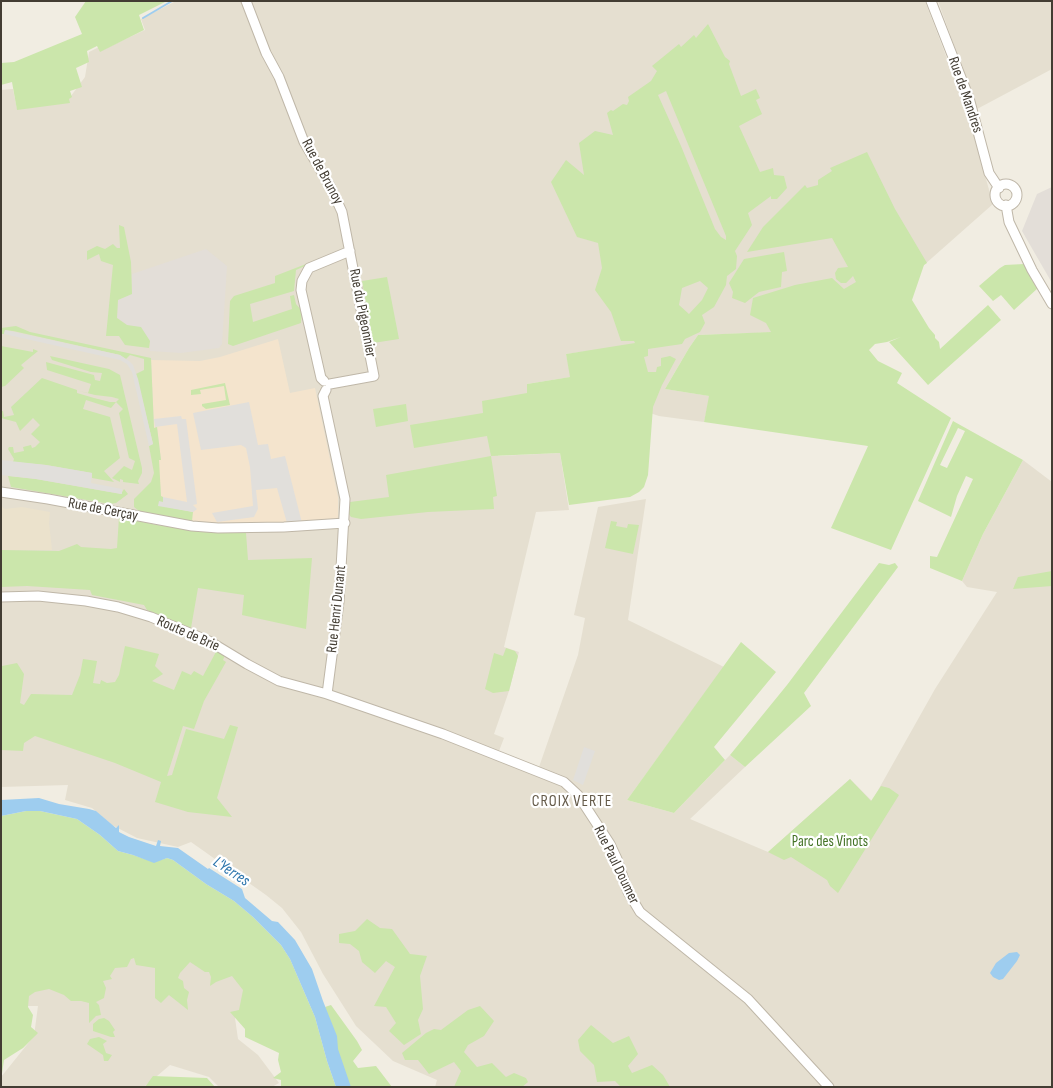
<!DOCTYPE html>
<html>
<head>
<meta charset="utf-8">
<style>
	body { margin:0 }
	#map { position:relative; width:1053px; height:1088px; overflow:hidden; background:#f1ede2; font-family:"Sofia Sans Condensed",sans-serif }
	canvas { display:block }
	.frame { position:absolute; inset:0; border:2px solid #433d33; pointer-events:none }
</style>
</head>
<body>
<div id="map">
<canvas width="1053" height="1088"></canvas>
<div class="frame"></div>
</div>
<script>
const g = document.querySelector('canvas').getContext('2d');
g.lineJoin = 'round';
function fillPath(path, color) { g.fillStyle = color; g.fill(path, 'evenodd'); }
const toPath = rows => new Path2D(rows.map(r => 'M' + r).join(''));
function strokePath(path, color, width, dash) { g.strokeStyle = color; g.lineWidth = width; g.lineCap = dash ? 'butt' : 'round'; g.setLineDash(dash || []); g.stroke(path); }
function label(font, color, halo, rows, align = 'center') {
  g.font = font + ' "Sofia Sans Condensed",sans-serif'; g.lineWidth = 4.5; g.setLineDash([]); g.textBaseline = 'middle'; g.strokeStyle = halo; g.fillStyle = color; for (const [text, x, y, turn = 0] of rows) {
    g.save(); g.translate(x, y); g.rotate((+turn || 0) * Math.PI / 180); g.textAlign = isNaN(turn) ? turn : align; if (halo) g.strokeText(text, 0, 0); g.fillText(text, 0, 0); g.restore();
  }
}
fillPath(toPath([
	[176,1,925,1,967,111,993,204,924,265,846,328,782,332,698,335,689,348,665,389,710,396,704,422,659,416,650,413,588,351,566,354,571,377,527,384,528,393,498,456,560,453,569,510,536,512,504,647,519,652,509,691,494,734,504,738,499,751,539,767,578,655,585,618,574,615,598,507,646,499,628,620,724,667,627,800,674,813,730,755,745,767,690,819,768,852,850,779,872,801,935,689,997,592,967,587,962,581,983,534,1023,460,1052,482,1052,1087,435,1087,437,1080,393,1061,356,1026,323,974,301,932,282,908,266,895,191,842,178,847,137,838,112,825,92,808,65,800,68,785,1,787,1,90,13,89,17,109,68,100,85,77,89,52,99,47,102,50,145,30,141,19],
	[938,1,1052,1,1052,69,977,109],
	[124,954,221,958,261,1013,235,1018,238,1039,258,1055,279,1083,272,1087,219,1087,209,1077,170,1065,144,1087,1,1087,1,1077,34,1036,38,1006,7,1006,7,984]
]), '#e5dfd0');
fillPath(toPath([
	[278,339,290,393,315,388,338,497,338,517,335,520,303,522,300,520,279,523,218,523,191,521,157,515,161,496,158,460,161,460,157,427,154,428,151,360,200,361,220,357]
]), '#f4e4cd');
fillPath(toPath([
	[1052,187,1052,283,1022,231,1037,194],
	[206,249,227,266,222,344,219,348,181,353,150,351,150,341,117,318,118,300,132,293,132,274]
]), '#e3ded8');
fillPath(toPath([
	[1,506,5,509,22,507,50,512,49,523,52,550,1,550]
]), '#ebe2cc');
fillPath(toPath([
	[86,1,167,1,139,15,144,30,100,52,97,46,87,51,89,62,76,68,82,87,70,91,72,97,69,99,70,103,17,110,12,82,1,85,1,63,14,62,82,34,75,17],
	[708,24,725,57,730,61,729,64,741,96,756,89,760,98,756,100,762,114,739,126,760,172,773,168,774,175,784,176,787,188,777,199,771,199,771,196,748,213,752,225,735,251,737,256,736,269,727,276,726,285,714,307,702,315,705,323,700,332,685,339,682,344,648,349,648,356,644,357,648,372,656,372,657,367,661,366,661,358,670,356,676,359,662,385,653,407,648,475,644,487,639,492,630,497,569,505,560,453,491,456,497,496,493,497,494,509,428,512,361,519,351,517,349,514,350,502,389,497,386,475,491,456,487,436,414,448,410,425,483,413,482,401,527,393,527,384,570,377,566,354,635,343,634,341,621,341,611,312,595,290,602,268,598,243,577,237,551,182,566,160,584,175,579,143,595,131,613,135,607,113,611,110,613,111,623,104,627,105,629,101,628,97,651,81,657,71,652,66,679,44,681,47,694,35,696,38],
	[666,91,726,236,726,240,721,237,715,229,681,146,658,95],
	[700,281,708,288,702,300,689,314,679,305,682,288],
	[867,152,895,209,927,263,924,265,912,300,929,328,935,335,935,338,939,342,940,349,988,305,1001,320,928,385,889,342,901,337,887,342,875,344,869,350,878,361,902,373,897,383,951,418,891,550,831,528,868,446,704,422,709,396,665,389,689,348,698,335,771,332,766,323,750,315,753,298,795,285,832,278,844,289,856,282,853,276,846,283,841,283,836,279,835,273,838,268,848,267,832,238,747,252,763,227,805,185,807,188,818,185,818,180,832,171,830,168],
	[119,225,124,227,131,262,132,294,118,300,117,318,127,325,141,327,150,341,149,348,125,345,119,336,106,336,113,265,101,261,99,254,87,260,87,251,97,246,105,249,113,244,117,248,120,248],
	[784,252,787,271,782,272,781,287,759,292,745,303,732,298,733,292,729,283,744,259],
	[306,264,305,266,296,270,294,291,250,304,253,322,292,309,290,296,294,295,296,304,302,311,301,323,233,346,228,344,230,301,234,296,275,283,275,276],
	[1024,264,1038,288,1014,310,1001,295,993,301,979,286,1000,268,1005,265],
	[387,277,399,339,373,343,362,281],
	[16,326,30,332,151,358,154,428,157,427,161,460,159,460,161,496,163,497,163,502,158,505,193,512,192,521,139,511,134,507,134,499,151,482,154,473,149,446,153,444,136,374,144,370,144,359,130,355,126,359,120,355,13,331,5,330,4,334,1,334,1,328],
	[1,346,33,352,33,349,38,351,21,365,24,368,5,386,1,387],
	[50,356,109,369,120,375,142,468,142,473,138,481,139,484,123,482,123,480,120,479,120,482,112,478,124,466,132,470,135,461,129,458,119,413,123,409,116,402,111,408,86,400,83,409,110,417,120,458,104,471,114,482,92,478,92,473,46,465,13,462,14,459,8,449,9,447,13,447,14,453,24,451,23,447,31,445,32,448,35,447,40,442,31,434,40,425,33,418,20,431,16,422,1,418,1,411,3,411,4,417,14,415,11,407,42,378,77,390,77,393,94,398,110,402,116,402,119,399,112,397,95,395,79,391,88,393,91,384,47,370,46,362,94,375,95,380,100,381,102,373,91,372,52,360],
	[225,383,230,405,206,409,202,406,202,404,226,400,224,386,200,390,201,394,191,395,191,390],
	[406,404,408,421,376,427,373,409],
	[953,421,1023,460,983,534,962,581,930,568,930,556,937,557,973,479,966,476,957,496,951,517,918,501],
	[958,428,965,431,947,468,940,465],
	[8,476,36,479,121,494,124,489,128,494,116,503,110,504,11,487],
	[119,517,157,525,197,531,246,533,248,560,312,558,306,629,242,615,244,595,198,588,191,628,147,610,144,605,92,595,90,590,27,586,1,587,1,550,59,551,77,544,81,547,111,549,117,548],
	[611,521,617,522,616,526,627,528,628,524,639,525,633,554,605,548],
	[879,563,889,565,895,563,898,567,804,693,811,706,745,767,730,755,787,685],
	[1052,571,1052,586,1013,589,1018,577],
	[741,642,776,672,714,747,725,760,674,813,627,800],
	[125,646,159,654,155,666,163,674,152,681,174,690,182,671,191,675,194,671,203,676,217,650,225,655,223,660,226,662,204,701,194,729,183,726,167,776,172,775,186,729,224,739,230,725,238,727,217,798,232,817,188,812,155,802,161,782,115,763,35,736,24,743,23,751,1,750,2,666,17,663,24,674,20,703,24,705,31,694,72,695,80,675,83,659,97,661,93,683,100,684,101,680,107,683,115,682,119,675],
	[506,648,515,651,518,656,509,691,493,693,485,689,494,653,503,656],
	[850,779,871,801,881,786,889,788,899,795,838,893,830,886,827,880,791,857,784,860,768,852],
	[26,811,40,811,77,819,100,835,118,851,133,855,154,862,167,858,173,860,206,884,234,901,253,917,281,945,290,959,315,1017,327,1061,336,1087,281,1087,281,1080,273,1078,281,1072,278,1060,279,1053,245,1037,245,1029,230,1012,239,1010,243,990,232,976,216,982,210,986,211,977,209,972,205,972,190,962,180,973,178,978,183,981,184,988,189,992,187,1000,188,1010,169,995,161,1003,155,998,155,968,136,965,134,958,131,959,127,967,115,968,110,976,112,979,103,981,106,988,104,998,96,1002,99,1005,101,1015,96,1016,89,1023,89,1003,81,1001,71,1001,64,995,49,989,35,992,29,996,28,1007,33,1015,31,1027,38,1033,23,1048,4,1060,1,1080,1,816],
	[367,919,380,928,392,929,410,954,427,956,420,976,423,1009,418,1020,421,1034,404,1045,389,1031,396,1023,386,1007,374,1006,395,967,386,961,375,973,362,962,359,951,350,944,339,943,339,934,355,931],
	[331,1005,357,1041,362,1050,353,1061,358,1068,376,1066,392,1087,347,1087,325,1007],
	[480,1006,494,1021,484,1036,468,1045,464,1052,477,1067,492,1063,506,1077,514,1073,526,1078,528,1082,522,1087,454,1087,461,1071,454,1062,429,1074,418,1060,405,1060,402,1053,426,1033,434,1029,441,1030,468,1010],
	[99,1019,104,1018,109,1021,115,1030,113,1032,115,1037,111,1037,93,1031,93,1024],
	[591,1025,613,1043,629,1036,638,1054,628,1066,632,1073,652,1065,663,1075,670,1087,621,1087,615,1081,597,1082,594,1065,580,1051,578,1040],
	[99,1037,107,1041,103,1044,106,1053,112,1055,108,1061,104,1061,103,1055,87,1044,90,1039],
	[153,1076,207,1078,215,1087,145,1087]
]), '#cbe6ab');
fillPath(toPath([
	[5,330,120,355,129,361,133,365,138,379,153,444,149,446,132,372,127,364,120,360,4,334],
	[249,402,258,445,268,444,271,459,285,456,302,523,287,523,277,488,256,490,258,509,254,517,217,522,212,513,253,506,250,467,246,448,241,445,201,450,193,413],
	[181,416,182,419,186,419,197,504,193,505,197,509,193,512,158,506,159,501,163,502,163,497,187,502,177,424,155,427,154,419],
	[1,460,46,465,92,473,91,483,122,489,122,494,36,479,1,475],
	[584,747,595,751,583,785,573,780]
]), '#e1dfdb');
fillPath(toPath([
	[39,798,59,804,89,809,96,811,116,828,119,825,119,832,129,837,156,846,158,840,161,841,160,846,178,848,208,869,209,868,242,889,245,898,272,921,278,922,295,940,312,969,323,1001,337,1036,338,1049,351,1087,336,1087,327,1061,315,1017,290,959,281,945,253,917,234,901,206,884,173,860,167,858,154,863,133,855,118,851,100,835,77,819,40,811,26,811,1,816,1,800],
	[1017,952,1020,955,1017,961,1003,979,999,980,993,977,990,973,996,963,1009,953]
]), '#9ecdef');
strokePath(toPath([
	[143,18,172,1]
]), '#9ecdef', 2);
const minor = toPath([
	[246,1,266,53,279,77,304,142,330,186,342,212,374,376,330,384],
	[931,1,969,98,989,173,999,188],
	'995 195a11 11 0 1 1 22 0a11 11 0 1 1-22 0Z',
	[1006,205,1009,222,1032,270,1052,304],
	[324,381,321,378,309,325,301,290,302,281,309,268,350,251],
	[326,390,323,396,345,499,339,602,327,694],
	[1,492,48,499,192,526,218,528,284,527,345,523],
	[1,597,38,596,86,601,118,607,151,617,209,641,247,664,279,681,327,694,443,734,564,782,578,795,610,844,617,859,628,892,640,912,748,999,829,1087]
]);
strokePath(minor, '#bfb7a8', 11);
strokePath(minor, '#fff', 9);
label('15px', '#433d33', '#fff', [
	["Rue de Mandres",965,95,71],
	["Rue de Brunoy",322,172,62],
	["Rue du Pigeonnier",362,313,79],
	["Rue de Cerçay",103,510,11],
	["Rue Henri Dunant",337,609,-84],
	["Route de Brie",188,634,24],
	["Rue Paul Doumer",616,865,64]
]);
label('15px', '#447327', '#fff', [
	["Parc des Vinots",830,842]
]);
g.letterSpacing = '1px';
label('16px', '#655b4a', '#fff', [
	["CROIX VERTE",572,802]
]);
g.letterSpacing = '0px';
label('italic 16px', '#2e76ad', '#fff', [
	["L'Yerres",231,872,34]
]);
</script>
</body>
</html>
